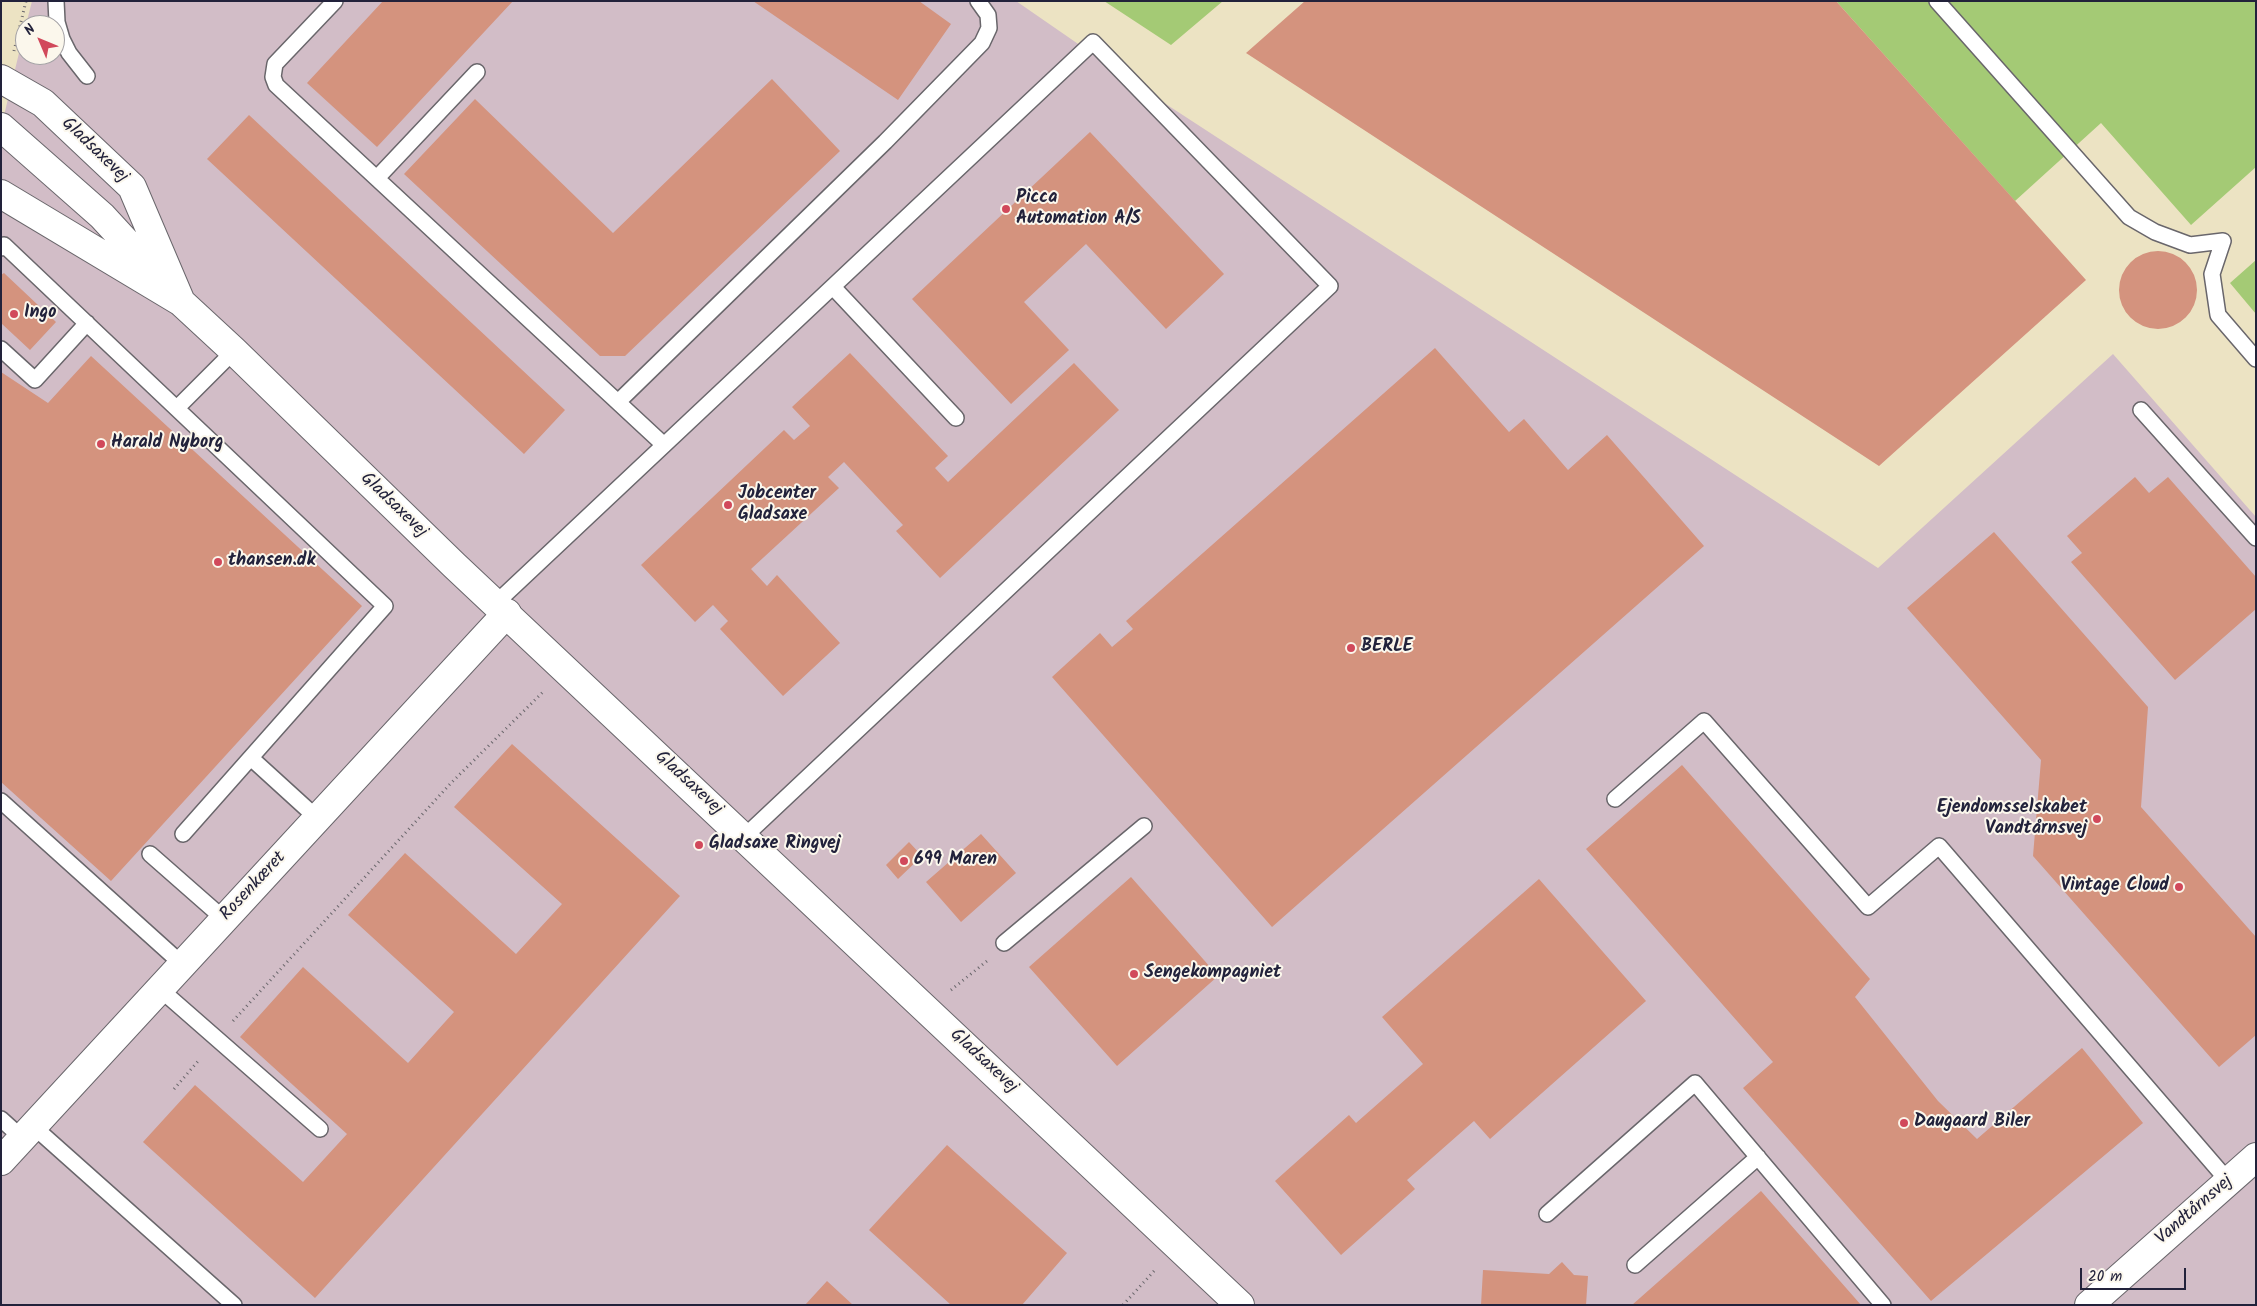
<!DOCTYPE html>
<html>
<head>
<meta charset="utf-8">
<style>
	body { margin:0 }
	#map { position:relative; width:2257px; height:1306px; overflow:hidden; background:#ece3c3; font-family:Kalam,sans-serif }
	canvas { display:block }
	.frame { position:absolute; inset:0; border:2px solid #22223b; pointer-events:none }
	.north { position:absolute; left:15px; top:15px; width:50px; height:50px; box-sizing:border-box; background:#fbf7ec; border:1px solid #a4a2a5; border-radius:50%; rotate:315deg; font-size:14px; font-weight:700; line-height:20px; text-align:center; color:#22223b }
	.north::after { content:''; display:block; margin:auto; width:18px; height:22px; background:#d1495b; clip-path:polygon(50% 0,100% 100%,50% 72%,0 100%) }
	.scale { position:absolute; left:2080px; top:1268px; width:106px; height:22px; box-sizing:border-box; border:2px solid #22223b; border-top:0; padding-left:6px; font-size:15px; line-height:18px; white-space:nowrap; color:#22223b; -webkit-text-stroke:4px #fbf7ec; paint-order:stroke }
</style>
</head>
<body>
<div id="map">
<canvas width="2257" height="1306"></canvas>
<div class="frame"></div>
<div class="north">N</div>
<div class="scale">20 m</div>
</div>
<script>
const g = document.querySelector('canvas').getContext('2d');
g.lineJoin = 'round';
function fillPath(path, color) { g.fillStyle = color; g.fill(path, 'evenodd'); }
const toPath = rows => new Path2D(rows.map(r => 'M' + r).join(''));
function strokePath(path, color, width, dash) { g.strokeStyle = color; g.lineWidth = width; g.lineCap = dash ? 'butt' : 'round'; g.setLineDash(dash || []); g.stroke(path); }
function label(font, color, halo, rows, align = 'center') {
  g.font = font + ' Kalam,sans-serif'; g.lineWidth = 4; g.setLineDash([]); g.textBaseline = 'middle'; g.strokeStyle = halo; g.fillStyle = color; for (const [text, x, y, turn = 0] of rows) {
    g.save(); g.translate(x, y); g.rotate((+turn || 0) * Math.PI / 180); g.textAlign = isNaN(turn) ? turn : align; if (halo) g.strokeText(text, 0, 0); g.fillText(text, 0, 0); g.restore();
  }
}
fillPath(toPath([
	[32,1,1016,1,1152,95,1878,568,2113,354,2256,517,2256,1305,1,1305,1,128,25,28,25,55,55,55,55,25,26,25]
]), '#d2bdc7');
fillPath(toPath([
	[1104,1,1223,1,1171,45],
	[1836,1,2256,1,2256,167,2191,225,2101,123,2015,201],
	[2256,260,2256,314,2230,283]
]), '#a4ca75');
fillPath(toPath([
	[383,1,513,1,377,147,307,83],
	[753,1,919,1,951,24,898,100],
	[1305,1,1836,1,2086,280,1879,466,1246,53],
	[772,79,840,151,625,356,600,356,404,174,475,99,613,233],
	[249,115,565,410,524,454,207,159],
	[1090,132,1224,274,1166,329,1086,244,1024,302,1069,350,1011,404,912,299],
	'2119 290a39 39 0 1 1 78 0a39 39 0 1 1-78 0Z',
	[4,273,56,322,30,350,1,323,1,275],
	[1435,348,1509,432,1524,419,1568,470,1607,435,1704,546,1272,927,1052,677,1100,633,1112,647,1133,629,1126,621],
	[850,353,948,456,935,468,948,482,1074,363,1119,410,940,578,896,531,903,525,844,462,828,477,839,488,751,569,767,586,777,575,840,643,783,696,720,629,728,621,713,605,695,622,641,565,784,430,794,440,810,426,792,407],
	[91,356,362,606,111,881,1,782,1,372,48,403],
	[2135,477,2149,493,2168,477,2256,577,2256,609,2175,680,2071,562,2082,553,2067,536],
	[1994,532,2148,707,2141,807,2256,937,2256,1035,2219,1067,2033,856,2041,760,1907,608],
	[512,744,680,896,315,1298,143,1142,195,1085,303,1182,347,1134,240,1037,303,967,408,1063,454,1012,348,915,405,853,516,954,562,904,454,807],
	[1682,765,1870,979,1855,997,1938,1101,1977,1139,2082,1048,2143,1123,1931,1301,1743,1088,1773,1062,1586,849],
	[981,834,1016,873,961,922,926,882],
	[909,842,922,856,898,879,886,865],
	[1131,877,1218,976,1117,1066,1029,967],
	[1539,879,1646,1001,1490,1139,1474,1121,1407,1180,1415,1189,1341,1255,1275,1181,1349,1115,1356,1123,1423,1064,1382,1017],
	[947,1145,1067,1253,1022,1305,951,1305,869,1230],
	[1761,1191,1861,1305,1632,1305],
	[1562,1262,1574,1275,1588,1276,1586,1305,1481,1305,1483,1270,1549,1274],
	[827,1281,853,1305,805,1305]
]), '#d4937e');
const lane = toPath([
	[56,1,57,22,62,39,69,53,87,76],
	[335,1,275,64,273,77,276,85,664,445],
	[1937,1,2129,217,2155,232,2190,245,2223,241,2212,274,2218,315,2256,359],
	[377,178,477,72],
	[1,248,4,245,385,606,183,834],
	[833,287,956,418],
	[1,349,35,380,87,323],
	[618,402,885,142,982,43,989,28,988,15,978,1],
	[177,408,234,351],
	[2141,410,2256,538],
	[496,603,1093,42,1330,286,744,837],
	[251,758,318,819],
	[1615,799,1704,721,1868,907,1939,846,2229,1182],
	[1,801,183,965],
	[150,854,224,919],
	[1004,943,1144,826],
	[160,989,320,1129],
	[1,1119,22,1138],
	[33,1126,234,1305],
	[1547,1214,1695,1083,1883,1305],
	[1635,1265,1758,1157]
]);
const street = toPath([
	[1,1161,507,613]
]);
const secondary = toPath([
	[1,79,43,103,132,187,181,302],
	[1,127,102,216,160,279],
	[1,194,181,302,234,351,454,565,1240,1305],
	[2089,1305,2256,1157]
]);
strokePath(lane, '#69666b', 18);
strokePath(street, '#69666b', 30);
strokePath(secondary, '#69666b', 30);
strokePath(toPath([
	[14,51,26,1],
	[951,990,987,961],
	[233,1021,451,783,543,692],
	[174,1089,200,1059],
	[1123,1305,1155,1270]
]), '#69666b', 3, [1, 4]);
strokePath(lane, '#fff', 15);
strokePath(street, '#fff', 28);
strokePath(secondary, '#fff', 28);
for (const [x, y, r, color] of [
	[1006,209,5,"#d1495b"],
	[14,314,5,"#d1495b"],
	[101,444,5,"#d1495b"],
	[728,505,5,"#d1495b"],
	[218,562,5,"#d1495b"],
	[1351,648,5,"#d1495b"],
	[2097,819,5,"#d1495b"],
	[699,845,5,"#d1495b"],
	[904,861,5,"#d1495b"],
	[2179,887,5,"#d1495b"],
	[1134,974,5,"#d1495b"],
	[1904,1123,5,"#d1495b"]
]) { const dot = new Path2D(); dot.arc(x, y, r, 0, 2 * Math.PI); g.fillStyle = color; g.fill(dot); strokePath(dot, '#fbf7ec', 2); }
label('18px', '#22223b', '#fbf7ec', [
	["Gladsaxevej",94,151,44],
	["Gladsaxevej",393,506,44],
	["Gladsaxevej",688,784,43],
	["Rosenkæret",254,887,-47],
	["Gladsaxevej",983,1062,43],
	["Vandtårnsvej",2195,1211,-41]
]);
label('bold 18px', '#22223b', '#fbf7ec', [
	["Picca",1016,199],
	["Automation A/S",1016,220],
	["Ingo",24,314],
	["Harald Nyborg",111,444],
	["Jobcenter",738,495],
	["Gladsaxe",738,516],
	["thansen.dk",228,562],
	["BERLE",1361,648],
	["Ejendomsselskabet",2087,809,"right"],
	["Vandtårnsvej",2087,830,"right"],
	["Gladsaxe Ringvej",709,845],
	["699 Maren",914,861],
	["Vintage Cloud",2169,887,"right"],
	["Sengekompagniet",1144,974],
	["Daugaard Biler",1914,1123]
], 'left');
</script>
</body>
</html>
